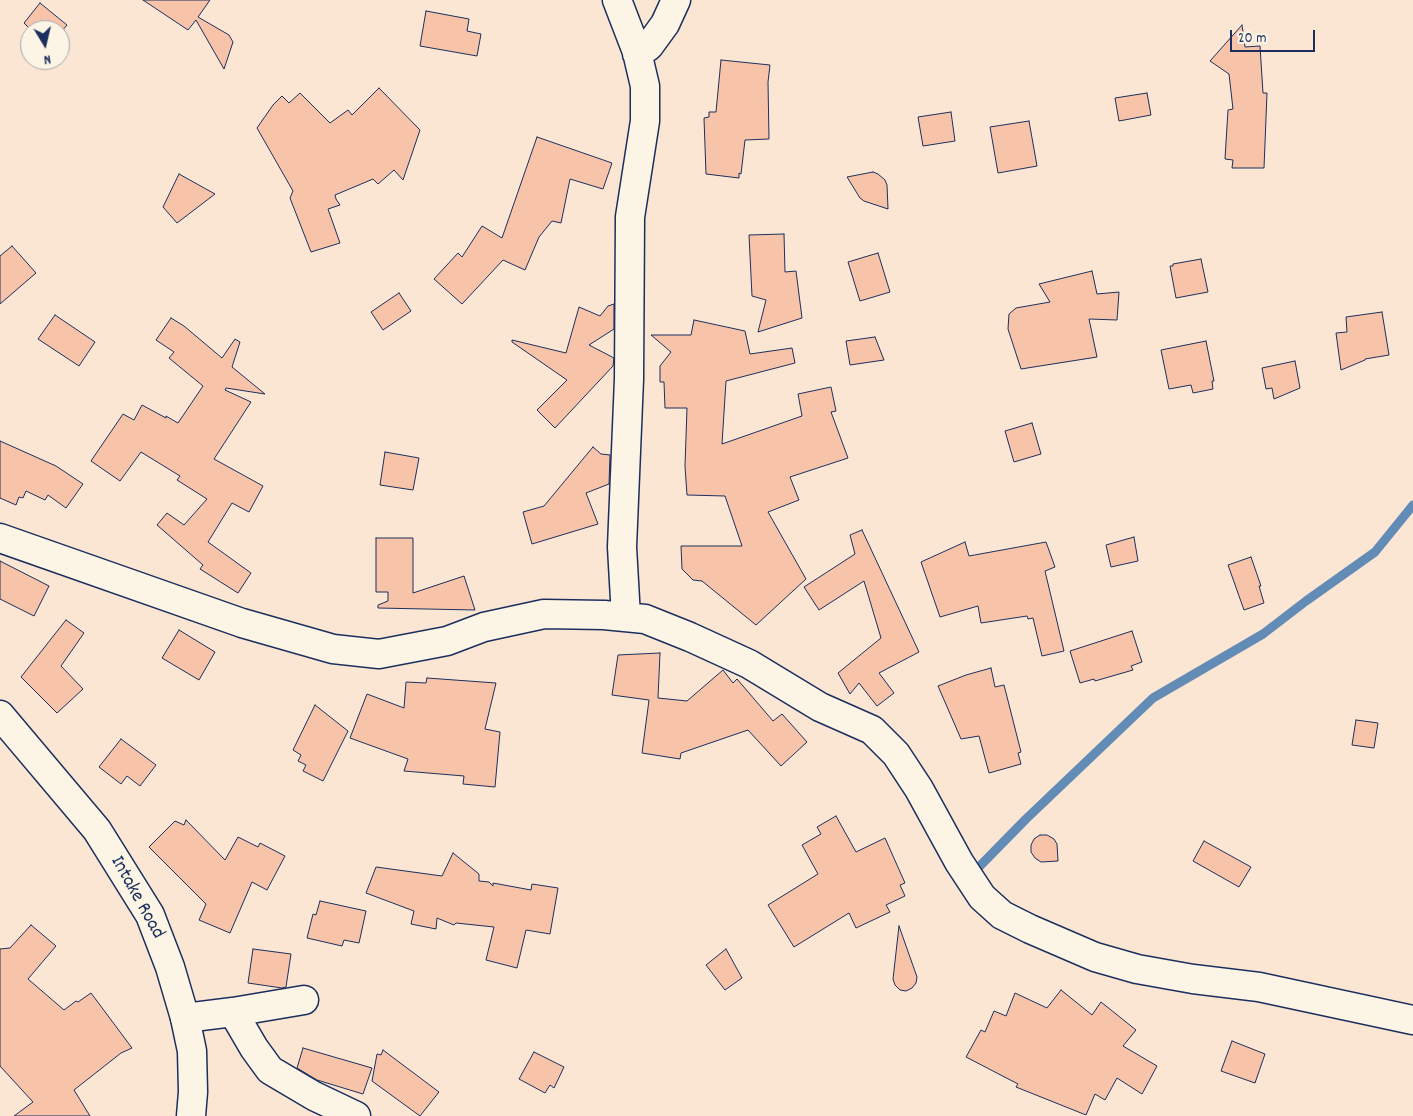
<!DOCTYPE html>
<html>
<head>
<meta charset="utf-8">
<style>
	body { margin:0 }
	#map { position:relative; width:1413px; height:1116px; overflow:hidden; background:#fbe6d3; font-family:Dekko,sans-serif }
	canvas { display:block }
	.north { position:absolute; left:20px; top:20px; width:50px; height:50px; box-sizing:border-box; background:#fcf5e5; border:1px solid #a2a6af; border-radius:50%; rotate:171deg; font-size:14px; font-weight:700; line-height:20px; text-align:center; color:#1b2f5e }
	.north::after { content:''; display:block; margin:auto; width:18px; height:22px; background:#1b2f5e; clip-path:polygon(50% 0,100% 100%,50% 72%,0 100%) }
	.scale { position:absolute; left:1230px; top:30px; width:85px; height:22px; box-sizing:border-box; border:2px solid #1b2f5e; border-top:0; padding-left:6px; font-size:15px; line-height:18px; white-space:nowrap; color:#1b2f5e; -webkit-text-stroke:4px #fcf5e5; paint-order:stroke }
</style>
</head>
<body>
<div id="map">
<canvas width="1413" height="1116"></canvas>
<div class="north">N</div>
<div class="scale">20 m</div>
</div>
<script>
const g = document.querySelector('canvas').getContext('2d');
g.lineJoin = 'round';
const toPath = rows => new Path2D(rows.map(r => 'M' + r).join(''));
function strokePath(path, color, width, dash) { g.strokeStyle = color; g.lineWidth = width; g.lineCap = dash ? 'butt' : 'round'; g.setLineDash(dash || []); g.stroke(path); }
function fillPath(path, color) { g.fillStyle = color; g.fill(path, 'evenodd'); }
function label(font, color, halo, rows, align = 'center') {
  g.font = font + ' Dekko,sans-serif'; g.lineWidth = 5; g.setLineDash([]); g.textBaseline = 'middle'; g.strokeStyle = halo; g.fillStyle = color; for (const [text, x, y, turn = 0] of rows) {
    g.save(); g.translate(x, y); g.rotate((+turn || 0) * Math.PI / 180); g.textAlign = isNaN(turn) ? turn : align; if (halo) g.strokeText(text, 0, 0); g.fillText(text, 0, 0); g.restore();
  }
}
strokePath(toPath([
	[974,872,1026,819,1153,698,1263,634,1306,601,1375,552,1413,505]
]), '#628bb6', 9);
const building = toPath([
	[143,0,210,0,198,17,229,35,233,42,224,69,196,20,188,30,143,0],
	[40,3,67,25,60,33,60,30,30,30,30,35,26,32,29,28,24,23,40,3],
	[426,11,469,19,467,31,481,34,477,56,420,46,426,11],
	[1242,25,1245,47,1260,46,1263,93,1267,93,1264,168,1232,168,1233,160,1225,159,1228,110,1233,109,1229,74,1210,61,1242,25],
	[721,60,770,65,768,82,769,139,745,140,741,174,739,173,739,178,706,174,704,118,709,117,709,112,716,112,721,60],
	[379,88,420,130,403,180,394,170,378,184,373,179,335,195,336,199,340,205,328,209,340,243,311,252,290,198,293,191,257,128,273,105,282,96,289,103,300,93,330,123,348,110,352,115,379,88],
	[1147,93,1151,115,1119,121,1115,98,1147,93],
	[951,112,955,141,923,146,918,117,951,112],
	[1029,121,1037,166,998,173,990,127,1029,121],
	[537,137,612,163,603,189,570,179,561,223,552,221,539,237,525,270,503,260,462,304,434,279,458,253,462,257,482,226,502,238,537,137],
	[873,172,878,174,885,180,887,185,888,209,864,201,860,198,847,177,873,172],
	[179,174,215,194,177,223,163,207,179,174],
	[784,234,785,272,796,271,802,318,758,332,766,300,752,296,749,235,784,234],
	[12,246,36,273,0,304,0,256,12,246],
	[878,253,890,292,860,301,848,262,878,253],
	[1201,259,1208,292,1176,298,1170,266,1173,266,1173,264,1201,259],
	[1092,271,1097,294,1119,292,1117,320,1089,319,1097,357,1021,369,1008,329,1009,314,1016,308,1050,302,1039,284,1092,271],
	[399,293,411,311,383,330,371,312,399,293],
	[614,304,614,329,589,345,614,358,613,366,555,428,537,410,567,380,512,342,512,340,566,353,579,307,600,316,608,306,614,304],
	[1382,312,1389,355,1365,359,1365,360,1341,370,1336,333,1347,332,1346,317,1382,312],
	[55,315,95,342,79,366,38,339,55,315],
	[171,318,184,326,222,358,235,339,240,342,232,367,265,394,226,388,225,390,251,402,214,459,263,486,249,512,232,503,208,542,251,573,238,593,200,569,203,565,157,525,167,513,184,525,207,499,177,480,180,476,141,452,120,481,91,461,123,414,134,420,142,405,166,418,166,416,178,423,203,386,169,358,174,352,156,340,171,318],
	[694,320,745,331,750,354,792,348,795,363,726,381,722,444,802,416,798,394,831,387,836,411,831,412,848,458,790,477,799,500,768,512,806,579,756,625,702,581,693,580,682,569,681,546,742,546,725,496,687,495,685,466,687,408,665,408,664,382,660,382,660,366,671,352,651,335,691,335,694,320],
	[875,337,884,360,850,365,846,341,875,337],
	[1206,341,1214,381,1212,381,1213,389,1193,393,1191,385,1169,389,1161,350,1206,341],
	[1295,361,1300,388,1274,399,1272,388,1266,389,1262,368,1295,361],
	[1032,423,1041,454,1014,462,1005,431,1032,423],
	[0,441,56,466,83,484,66,508,48,495,45,500,26,491,23,498,19,497,16,505,0,498,0,441],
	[593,447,601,454,610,455,609,484,586,493,598,524,532,544,523,512,544,506,593,447],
	[385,452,419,458,413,490,380,485,385,452],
	[862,530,919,652,879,673,894,693,877,706,859,683,850,694,838,673,881,638,864,581,819,610,804,587,855,554,850,535,862,530],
	[1134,537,1138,561,1111,567,1106,545,1134,537],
	[376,538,413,538,413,593,464,576,475,610,378,608,378,605,388,601,388,592,376,592,376,538],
	[965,542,969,556,1046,542,1055,567,1045,571,1064,651,1042,656,1033,618,1028,619,1027,616,981,623,978,606,940,617,921,562,965,542],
	[1251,557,1261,586,1259,586,1264,603,1244,610,1228,565,1251,557],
	[0,561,49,586,34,616,0,599,0,561],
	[66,620,84,633,61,666,83,689,57,713,21,677,66,620],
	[179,630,215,652,199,680,162,658,179,630],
	[1132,631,1142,662,1131,666,1133,670,1095,681,1094,679,1080,683,1070,651,1132,631],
	[660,653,658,698,687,701,723,670,733,683,737,679,773,721,782,714,807,742,781,766,748,730,681,753,680,759,642,753,649,700,612,695,618,655,660,653],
	[991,668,995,687,1004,685,1021,752,1018,753,1021,764,989,773,979,736,961,739,938,686,966,675,991,668],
	[427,678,496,683,485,729,500,732,495,787,463,784,464,776,404,771,408,759,350,738,367,694,404,708,406,682,426,683,427,678],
	[315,705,348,731,323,781,303,771,306,765,298,761,301,755,293,750,315,705],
	[1356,720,1378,723,1374,748,1352,745,1356,720],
	[121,739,156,765,140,786,127,776,121,784,99,767,121,739],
	[836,816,856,852,885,838,905,883,900,885,905,896,886,905,890,912,856,928,849,913,794,947,768,905,818,874,802,845,821,834,817,827,836,816],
	[186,820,225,860,238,837,258,847,260,843,285,856,267,890,252,882,230,933,199,920,206,904,149,847,175,821,184,825,186,820],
	[1040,835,1047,835,1054,839,1057,844,1058,861,1041,862,1035,858,1031,852,1031,845,1034,839,1040,835],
	[1204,841,1251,867,1239,887,1193,861,1204,841],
	[453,853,479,874,479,881,489,882,493,886,493,883,531,890,532,884,558,888,550,934,526,930,517,968,486,960,494,927,456,923,454,925,437,918,436,929,411,924,414,911,366,893,376,867,442,876,453,853],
	[320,901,366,911,359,943,344,940,342,946,307,938,313,914,316,915,320,901],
	[31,925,56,946,28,979,64,1010,76,1001,78,1002,91,993,132,1048,121,1053,74,1090,90,1116,14,1116,33,1102,0,1066,0,949,10,948,31,925],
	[899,926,917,977,916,983,912,988,906,991,900,990,895,985,893,979,899,926],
	[253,949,291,954,286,987,282,988,248,983,253,949],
	[726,949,742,978,725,990,706,965,726,949],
	[1061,990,1092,1015,1101,1002,1136,1030,1123,1046,1157,1066,1142,1094,1117,1078,1105,1100,1095,1094,1086,1115,1016,1087,1018,1084,966,1057,981,1030,985,1032,994,1011,1006,1016,1015,993,1047,1008,1061,990],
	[1232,1041,1265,1054,1255,1083,1221,1071,1232,1041],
	[303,1048,372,1068,363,1094,317,1080,297,1068,303,1048],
	[383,1050,439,1092,420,1116,372,1081,377,1054,381,1055,383,1050],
	[534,1052,564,1067,554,1088,550,1085,545,1093,519,1079,534,1052]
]);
fillPath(building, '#f8c4a9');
strokePath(building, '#1b2f5e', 1);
const minor = toPath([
	[617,0,637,52,645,86,645,121,630,217,629,379,622,547,626,617],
	[637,54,649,46,665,24,676,0],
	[0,538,242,623,333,649,379,654,447,641,484,627,544,614,604,615,645,619,690,637,749,664,820,707,872,730,896,754,919,789,959,862,982,897,1002,915,1030,929,1095,957,1137,969,1193,979,1259,987,1413,1020],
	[233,1012,304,1000],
	[185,1018,233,1012,254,1048,270,1070,314,1096,356,1116]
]);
const tertiary = toPath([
	[0,715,97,830,150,915,170,967,185,1018,192,1051,193,1092,191,1116]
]);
strokePath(minor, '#1b2f5e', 31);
strokePath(tertiary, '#1b2f5e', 31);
strokePath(minor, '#fcf5e5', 28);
strokePath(tertiary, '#fcf5e5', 28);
label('20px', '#1b2f5e', '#fcf5e5', [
	["Intake Road",136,898,61]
]);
</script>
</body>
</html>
